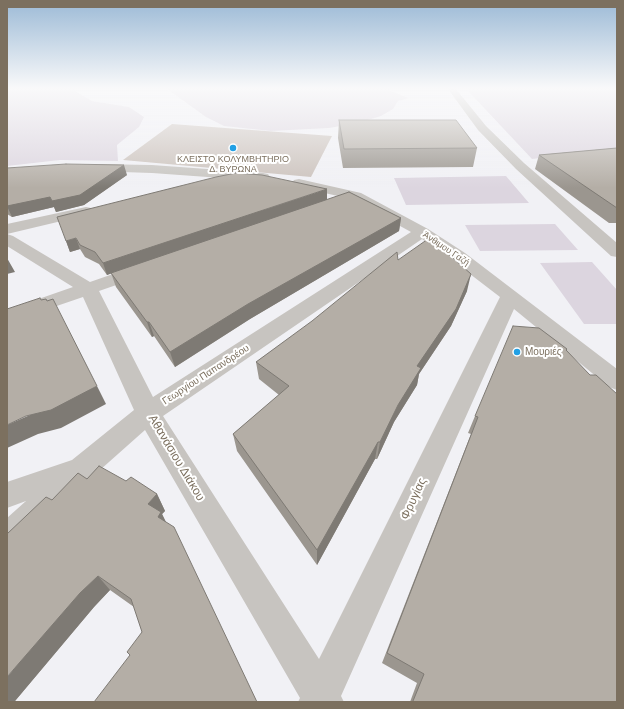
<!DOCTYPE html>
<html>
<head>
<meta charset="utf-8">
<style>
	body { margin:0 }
	#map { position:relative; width:624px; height:709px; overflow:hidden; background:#f1f1f5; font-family:"DM Sans",sans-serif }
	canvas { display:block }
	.frame { position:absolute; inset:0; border:8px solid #7c705f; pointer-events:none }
</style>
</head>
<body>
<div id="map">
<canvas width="624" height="709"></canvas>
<div class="frame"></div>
</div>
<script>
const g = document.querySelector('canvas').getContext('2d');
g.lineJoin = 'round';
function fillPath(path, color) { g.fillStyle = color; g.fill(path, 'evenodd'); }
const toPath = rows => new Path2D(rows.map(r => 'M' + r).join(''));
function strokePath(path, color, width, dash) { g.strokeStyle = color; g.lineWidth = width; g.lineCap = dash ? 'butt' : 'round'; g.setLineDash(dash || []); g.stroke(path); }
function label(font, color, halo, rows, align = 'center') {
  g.font = font + ' "DM Sans",sans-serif'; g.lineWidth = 4; g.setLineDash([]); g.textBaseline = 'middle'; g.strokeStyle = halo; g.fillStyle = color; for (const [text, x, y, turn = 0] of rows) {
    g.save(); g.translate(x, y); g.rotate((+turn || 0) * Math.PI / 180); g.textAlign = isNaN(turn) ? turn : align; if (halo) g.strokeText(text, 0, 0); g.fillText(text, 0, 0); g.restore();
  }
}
fillPath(toPath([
	[7,89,75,89,75,91,92,101,129,107,144,117,139,127,117,145,118,161,60,160,7,166],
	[167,89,392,89,388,90,409,98,398,101,393,109,381,116,358,123,329,128,271,131,224,126,206,117],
	[468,89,617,89,617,149,532,159,470,93],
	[506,176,529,203,406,205,394,178],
	[555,224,578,250,480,251,465,225],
	[592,262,617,290,617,324,584,324,540,263]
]), '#dcd5df');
fillPath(toPath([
	[172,124,332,136,311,177,123,160]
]), '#cbc2bc');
fillPath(toPath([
	[96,164,152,165,263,173,268,174,270,177,268,180,263,181,152,173,92,171,90,168,92,165,96,164],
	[299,179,361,193,428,229,465,253,617,369,617,390,609,387,514,309,341,696,344,702,298,702,300,698,145,430,91,478,18,550,7,554,7,518,26,501,7,508,7,482,72,460,134,410,83,297,7,323,7,310,73,287,7,246,7,234,13,236,90,282,136,266,142,265,148,266,151,270,148,274,99,291,153,397,411,232,351,199,294,186,292,183,294,180,299,179],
	[422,239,453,261,500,297,319,659,163,416,422,239],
	[86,207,91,208,93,211,91,214,7,234,7,224,86,207]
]), '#c7c4c0');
fillPath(toPath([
	[448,89,456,89,486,126,524,163,617,243,617,257,611,256,516,169,478,130,448,89]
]), '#c7c4c0');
fillPath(toPath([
	[339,120,477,148,473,167,343,168,338,138],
	[617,148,617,223,609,223,535,169,539,155],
	[7,168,127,175,84,205,56,212,54,207,12,217,7,214],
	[327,200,401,218,399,231,250,319,175,367,154,336,152,337,116,287,111,273,107,275,99,264,85,257,80,249,70,252,66,241],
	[398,260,467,291,451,326,419,374,417,385,394,422,377,459,375,459,317,565,237,451,233,434,279,395,259,379,256,362],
	[566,350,617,702,410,702,417,683,382,663,471,434,468,433,475,416],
	[87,479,126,481,157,494,165,511,162,514,257,702,130,655,142,632,134,607,110,590,94,607,15,701,7,702,52,500]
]), '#9b968f');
fillPath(toPath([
	[124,165,127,175,84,205,56,212,54,207,12,217,7,206],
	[327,189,327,200,107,275,103,263],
	[401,218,399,231,250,319,175,367,170,352,248,304],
	[76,238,80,249,70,252,66,241],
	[7,258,15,272,7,274],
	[471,274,467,291,451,326,419,374,417,385,394,422,377,459,380,442,417,366],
	[147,322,149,322,154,336,152,337],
	[97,386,106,404,61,428,38,434,7,448,7,425],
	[378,442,375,459,317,565,317,550],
	[157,494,165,511,162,514,169,529,166,534,148,504],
	[98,576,110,590,94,607,15,701,16,702,7,702,7,677,80,593]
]), '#7e7a74');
const building = toPath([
	[339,120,456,120,477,148,344,149,339,120],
	[617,148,617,208,539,155,617,148],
	[66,164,124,165,80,195,52,201,50,197,7,206,7,168,66,164],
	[236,173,262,175,327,189,103,263,95,252,80,245,76,238,66,241,57,217,216,177,236,173],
	[349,192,401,218,248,304,170,352,149,322,147,322,111,273,349,192],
	[428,239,433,244,436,243,471,274,456,309,417,366,421,368,398,405,380,442,378,442,317,550,233,434,289,386,256,362,312,321,397,252,398,260,428,239],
	[40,298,41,300,46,299,47,301,53,299,97,386,51,410,26,416,7,425,7,309,40,298],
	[513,326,539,328,567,349,566,350,590,375,596,375,617,394,617,702,414,702,413,701,424,674,387,653,478,417,475,416,513,326],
	[99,466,126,481,131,477,157,494,148,504,161,512,158,517,174,527,257,702,94,702,130,655,127,652,142,632,131,599,98,576,80,593,7,677,7,534,46,497,52,500,78,473,87,479,99,466]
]);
fillPath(building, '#b4aea6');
strokePath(building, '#7e7a74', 1);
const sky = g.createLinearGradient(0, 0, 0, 188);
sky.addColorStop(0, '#9cbad6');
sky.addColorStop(0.47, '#f9f9fa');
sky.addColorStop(1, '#f9f9fa00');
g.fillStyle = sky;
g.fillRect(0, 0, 624, 188);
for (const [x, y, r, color] of [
	[233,148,4,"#21a0e5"],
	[517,352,4,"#21a0e5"]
]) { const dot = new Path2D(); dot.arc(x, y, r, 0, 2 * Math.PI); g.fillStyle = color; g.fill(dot); strokePath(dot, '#fff', 1.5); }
label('9px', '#7c705f', '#fff', [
	["ΚΛΕΙΣΤΟ ΚΟΛΥΜΒΗΤΗΡΙΟ",233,160],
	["Δ. ΒΥΡΩΝΑ",233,170]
]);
label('9px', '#7c705f', '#fff', [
	["Άνθιμου Γαζή",446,249,34]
]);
label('10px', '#7c705f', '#fff', [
	["Μουριές",525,352]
], 'left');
label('10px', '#7c705f', '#fff', [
	["Γεωργίου Παπανδρέου",206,375,-33]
]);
label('12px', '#7c705f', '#fff', [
	["Αθανάσιου Διάκου",176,458,59],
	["Φρυγίας",414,499,-65]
]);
</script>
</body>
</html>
